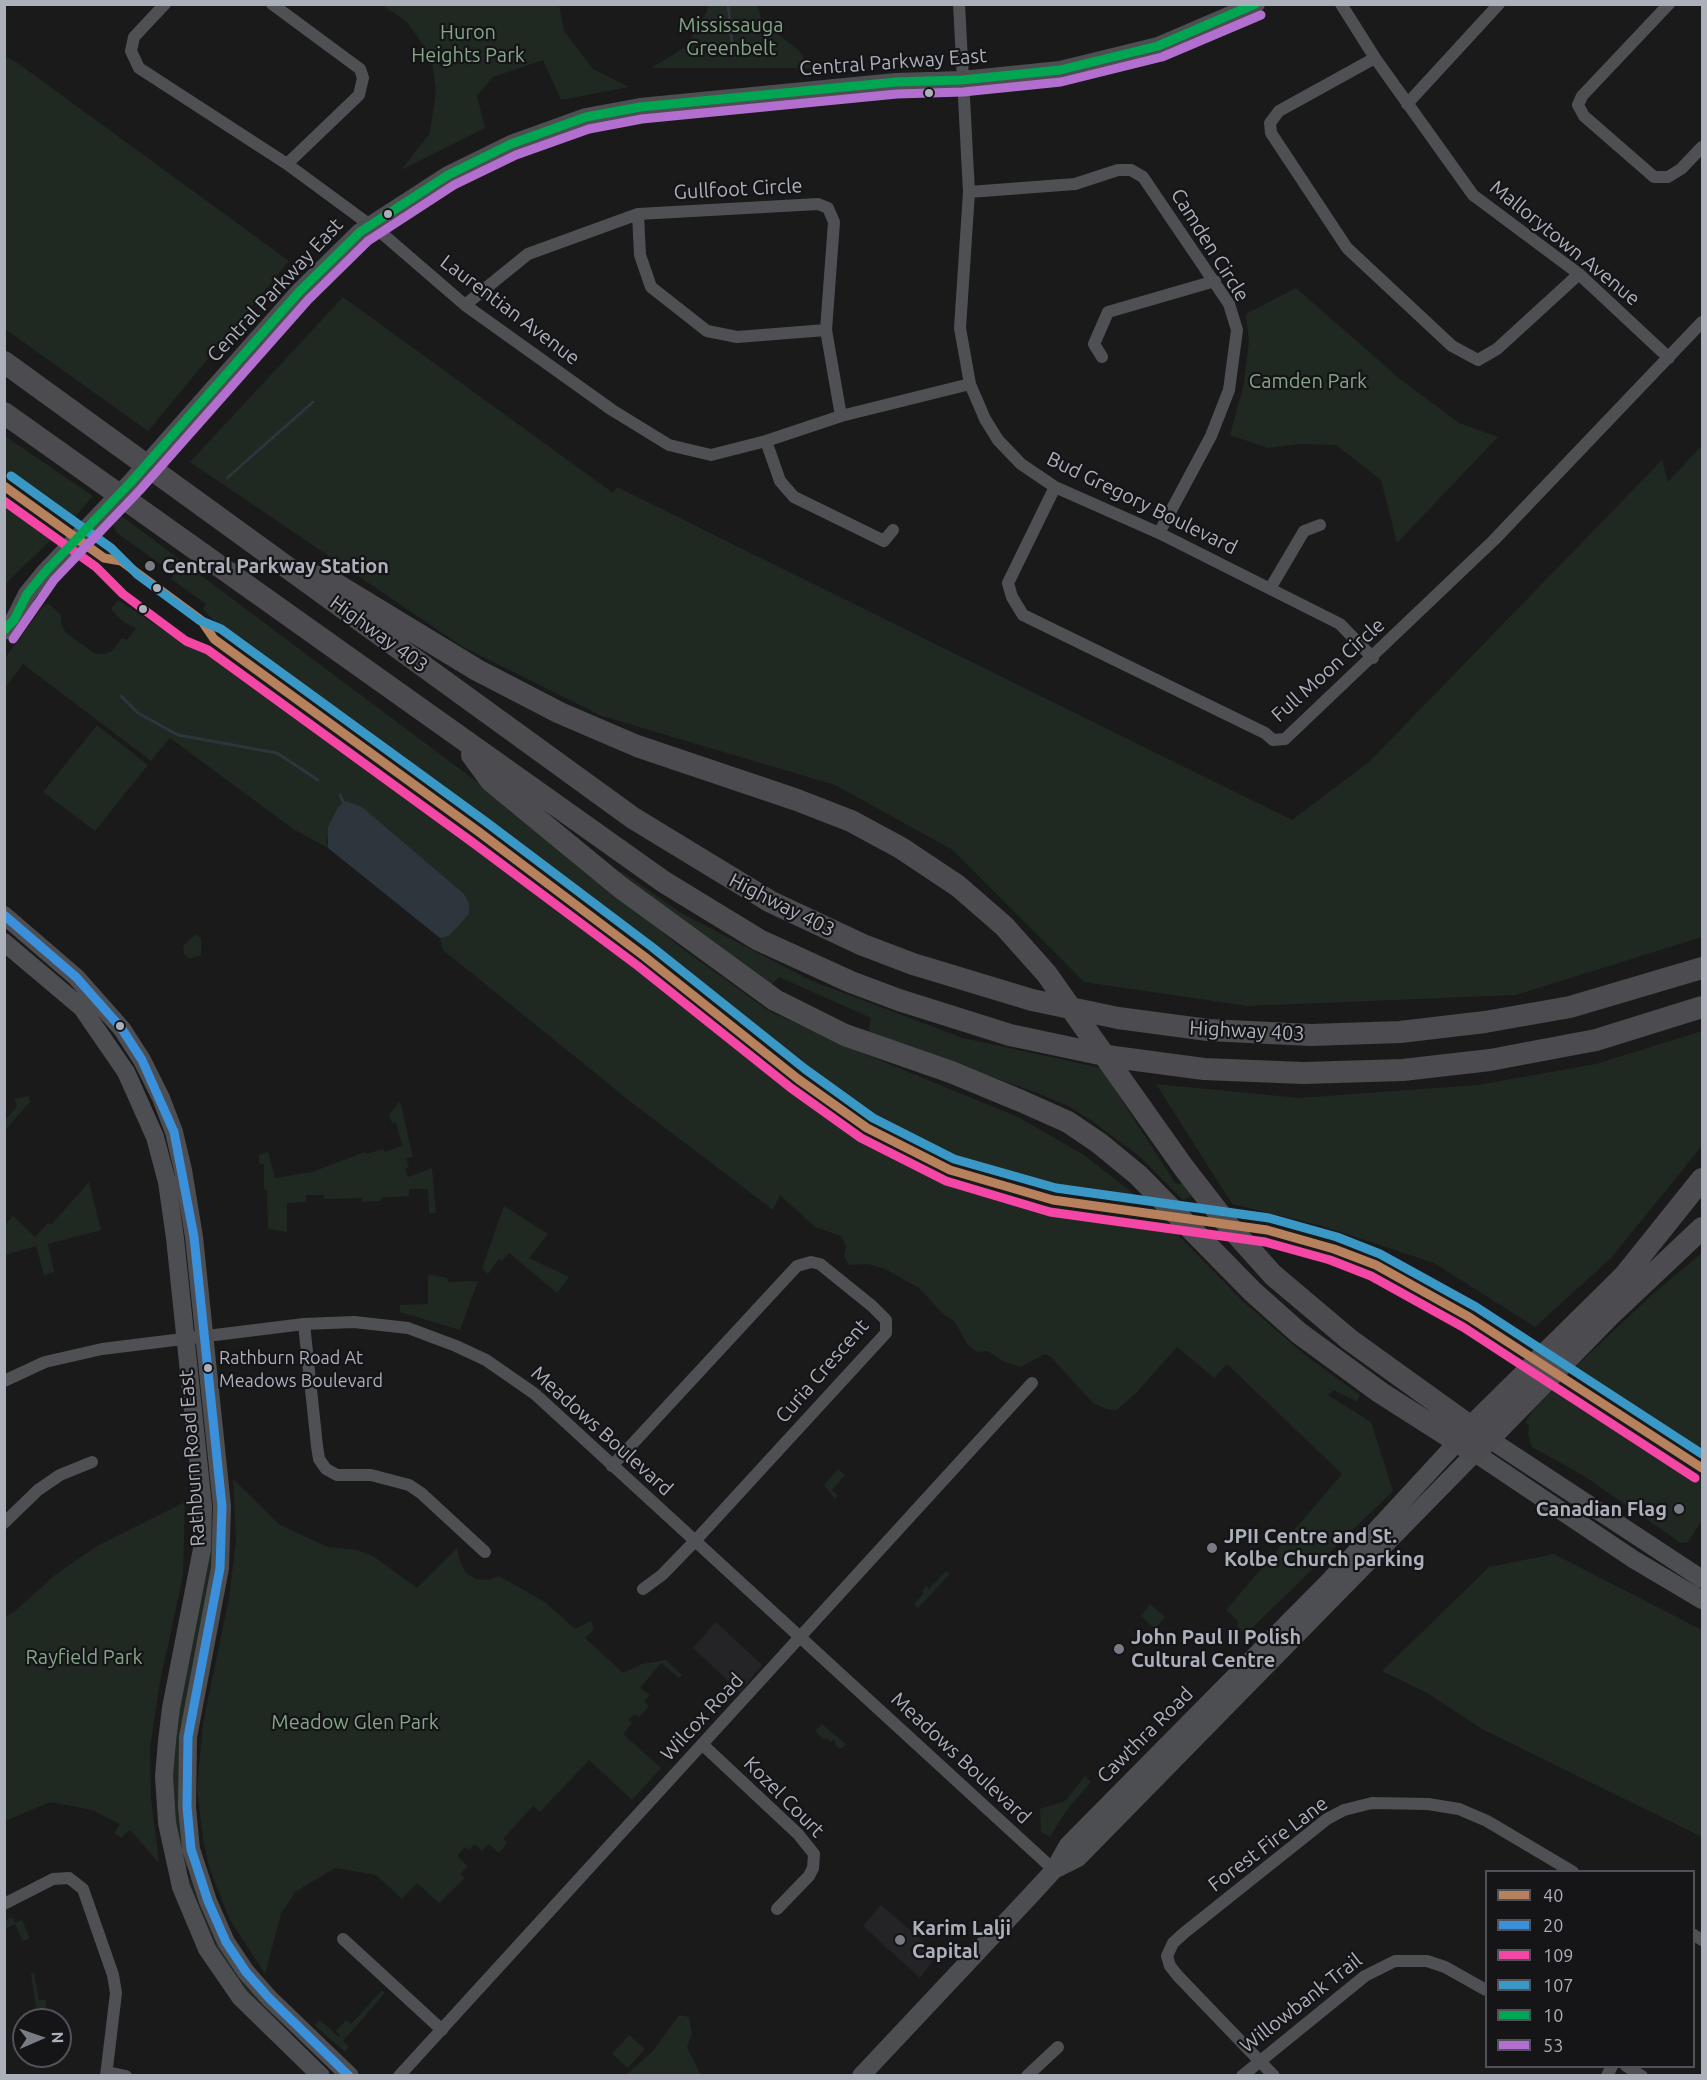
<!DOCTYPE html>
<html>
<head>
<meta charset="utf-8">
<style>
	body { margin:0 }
	#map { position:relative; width:1707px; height:2080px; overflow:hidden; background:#1a1a1b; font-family:Ubuntu,sans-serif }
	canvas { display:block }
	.frame { position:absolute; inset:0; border:6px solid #acb0bb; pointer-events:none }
	.legend { position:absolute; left:1485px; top:1870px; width:210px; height:198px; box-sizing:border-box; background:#151417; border:2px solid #515259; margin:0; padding:8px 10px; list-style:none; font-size:18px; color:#acb0bb }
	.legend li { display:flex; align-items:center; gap:12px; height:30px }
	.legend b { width:30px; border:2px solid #515259 }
	.north { position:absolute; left:12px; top:2008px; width:60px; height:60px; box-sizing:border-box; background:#151417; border:2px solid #515259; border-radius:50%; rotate:88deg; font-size:16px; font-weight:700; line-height:24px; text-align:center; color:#acb0bb }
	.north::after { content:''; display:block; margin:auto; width:21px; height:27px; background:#797c83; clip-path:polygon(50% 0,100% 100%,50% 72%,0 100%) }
</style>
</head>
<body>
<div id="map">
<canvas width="1707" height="2080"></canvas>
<div class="frame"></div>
<ul class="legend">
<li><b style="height:8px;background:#b6815c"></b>40</li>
<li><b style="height:8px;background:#3a90db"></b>20</li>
<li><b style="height:8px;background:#f346a5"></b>109</li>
<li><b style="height:8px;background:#3a98c7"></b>107</li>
<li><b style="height:8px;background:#00a651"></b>10</li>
<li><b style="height:8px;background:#b36fd0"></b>53</li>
</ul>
<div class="north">N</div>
</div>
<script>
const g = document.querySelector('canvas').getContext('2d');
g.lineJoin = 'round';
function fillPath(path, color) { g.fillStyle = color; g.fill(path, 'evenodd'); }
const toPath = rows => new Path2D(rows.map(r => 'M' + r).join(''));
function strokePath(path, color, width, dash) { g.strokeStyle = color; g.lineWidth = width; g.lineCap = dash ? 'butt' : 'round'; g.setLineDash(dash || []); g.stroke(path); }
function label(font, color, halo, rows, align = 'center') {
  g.font = font + ' Ubuntu,sans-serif'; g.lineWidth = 4.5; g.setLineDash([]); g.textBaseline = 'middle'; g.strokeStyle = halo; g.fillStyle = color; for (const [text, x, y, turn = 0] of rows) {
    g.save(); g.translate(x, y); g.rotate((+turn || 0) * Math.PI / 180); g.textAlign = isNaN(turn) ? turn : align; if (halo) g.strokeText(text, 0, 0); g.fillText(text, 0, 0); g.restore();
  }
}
fillPath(toPath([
	[716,1622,762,1665,740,1692,693,1648],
	[881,1905,938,1954,920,1978,863,1926]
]), '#242427');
fillPath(toPath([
	[708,4,757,5,762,21,798,50,812,68,651,68,687,46,707,11],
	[382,5,559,5,564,31,593,69,629,87,561,100,543,60,493,77,477,96,485,128,401,170,430,133,436,90,431,56,406,21],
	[5,56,19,64,289,261,148,431,5,329],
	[1296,288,1400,379,1459,423,1498,437,1397,543,1381,480,1336,445,1300,444,1268,448,1230,435,1244,383,1249,341,1246,314],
	[343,297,613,493,617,487,1292,820,1370,761,1662,460,1668,482,1702,445,1702,937,1516,995,1247,1006,1084,982,953,850,835,785,602,716,463,647,190,462],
	[5,436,93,496,71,521,5,472],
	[4,500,55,536,5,584,4,584],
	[119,514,508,805,679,946,769,1011,850,1048,1018,1117,1084,1155,1144,1202,1054,1190,974,1166,911,1141,845,1101,636,934,225,632,203,609,206,604,171,579,174,574,116,532,112,522],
	[118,600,180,641,216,652,506,865,836,1123,939,1177,1032,1209,1076,1217,1169,1226,1246,1304,1305,1355,1360,1395,1357,1402,1334,1390,1328,1395,1371,1422,1393,1491,1251,1629,1243,1631,1237,1628,1238,1621,1226,1610,1342,1474,1227,1364,1214,1378,1177,1347,1137,1392,1117,1410,1106,1409,1093,1403,1051,1357,1045,1354,1020,1367,1002,1361,988,1351,977,1352,967,1344,955,1322,942,1313,919,1288,885,1269,868,1264,849,1265,844,1256,846,1246,841,1236,815,1227,780,1195,773,1210,631,1102,443,950,440,938,449,936,362,807,351,803,327,839,328,848,293,829,170,738,151,761,23,664,5,688,5,658,44,605,49,604,61,615,61,624,66,633,94,653,104,654,112,651,122,638,127,640,136,628,122,621,111,609],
	[97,725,148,765,95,831,43,792],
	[621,871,681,913,812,981,963,1038,1101,1068,1176,1184,1185,1183,1194,1195,1183,1200,1139,1156,1092,1121,1068,1106,1035,1092,868,1033,871,1018,779,977,770,986,619,876],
	[196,934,201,938,201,955,189,959,184,954,183,946],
	[1702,1031,1702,1146,1611,1258,1535,1327,1434,1263,1322,1226,1232,1204,1156,1084,1299,1098,1477,1085,1596,1064],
	[29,1096,30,1102,5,1130,5,1120,17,1106,14,1099],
	[400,1101,413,1157,406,1158,409,1167,405,1169,408,1177,432,1168,436,1213,429,1213,428,1189,409,1189,409,1196,381,1198,381,1201,362,1202,362,1198,324,1199,324,1195,306,1195,306,1202,287,1203,287,1232,268,1229,267,1190,264,1190,264,1164,259,1164,259,1155,268,1152,275,1178,312,1172,365,1152,366,1154,383,1149,385,1152,402,1146,396,1122,392,1123,389,1115],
	[89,1182,101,1230,48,1244,54,1272,44,1275,36,1246,5,1255,5,1225,13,1216,35,1237,48,1223,51,1225],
	[504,1206,548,1234,529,1258,569,1277,557,1293,509,1253,502,1261,499,1259,488,1274,482,1268],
	[1702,1253,1702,1456,1572,1370,1655,1292],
	[428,1274,447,1278,448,1282,478,1281,460,1330,400,1312,400,1305,428,1304],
	[1557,1386,1702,1480,1702,1520,1688,1542,1681,1543,1584,1476,1532,1447,1528,1435,1529,1425,1525,1423,1533,1410],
	[203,1457,211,1489,214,1556,182,1727,179,1788,190,1866,181,1869,174,1835,170,1768],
	[838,1469,845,1475,832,1490,838,1496,835,1499,824,1485],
	[233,1479,280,1525,328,1547,357,1550,373,1556,417,1588,457,1548,460,1562,466,1573,476,1579,488,1580,499,1576,545,1602,575,1629,591,1621,594,1629,585,1638,623,1673,642,1664,666,1660,682,1675,679,1678,661,1663,640,1688,650,1695,644,1702,649,1706,639,1717,634,1714,628,1720,632,1723,623,1734,661,1768,632,1800,589,1760,540,1812,533,1806,503,1839,507,1843,499,1853,489,1844,482,1851,475,1844,469,1850,465,1847,457,1856,468,1866,460,1874,465,1878,439,1903,417,1883,402,1899,376,1875,335,1868,295,1892,281,1914,265,1974,230,1920,210,1870,203,1840,197,1788,203,1723,229,1598,236,1541],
	[185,1502,183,1576,160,1682,150,1748,151,1798,159,1863,130,1830,121,1838,114,1833,120,1824,92,1810,50,1802,5,1821,5,1617,14,1612,55,1575,97,1546],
	[1554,1554,1702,1630,1702,1837,1482,1729,1427,1693,1382,1671,1489,1567],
	[946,1571,950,1574,918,1608,914,1604,924,1593,922,1591,926,1586,929,1589],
	[1150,1604,1165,1617,1155,1629,1141,1616],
	[822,1724,846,1744,841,1749,836,1746,834,1739,831,1742,827,1738,824,1740,815,1731],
	[1085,1776,1091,1782,1066,1811,1050,1837,1041,1832,1040,1809,1065,1801],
	[191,1875,256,1997,302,2045,253,2001,214,1950,186,1884],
	[12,1917,15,1923,22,1920,30,1938,23,1941,15,1924,5,1929,5,1921],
	[34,1973,39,2000,46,2000,45,2019,39,2018,39,2008,36,2008,31,1974],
	[382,1990,385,1993,343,2041,349,2047,345,2052,314,2025,320,2020,339,2037,340,2035,336,2031,346,2020,351,2024],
	[679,2015,689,2017,692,2033,687,2048,701,2075,626,2075,653,2051],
	[629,2035,645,2049,628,2068,612,2054]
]), '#202822');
fillPath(toPath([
	[346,801,362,807,464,894,469,903,469,914,449,936,440,938,328,848,328,827,338,807]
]), '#2d353d');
strokePath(toPath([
	[728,4,733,53],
	[227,478,313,402],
	[121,696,138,713,178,735,277,753,318,780],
	[340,795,344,804]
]), '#2d353d', 3);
strokePath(toPath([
	[165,4,134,37,131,51,139,68,287,164,385,236,465,305,612,410,669,445,711,455,766,441,841,416,970,384],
	[272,4,360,69,363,78,359,95,287,164],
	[959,4,969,192,960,328,970,384,985,419,998,440,1021,464,1055,487,1159,533,1340,624,1373,658],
	[1341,4,1375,58,1473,195,1579,274,1669,358],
	[1669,4,1582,96,1578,105,1584,116,1654,177,1668,177,1681,169,1702,147],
	[1375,58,1279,111,1270,123,1271,133,1347,248,1452,346,1478,360,1497,349,1579,274],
	[1407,104,1499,4],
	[969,192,1075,184,1118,170,1131,170,1143,177,1229,304,1237,330,1229,390,1211,436,1159,533],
	[638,214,640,255,651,287,707,331,737,337,826,330],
	[465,305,528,254,638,214,818,204,828,208,834,222,826,330,841,416],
	[1102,357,1094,344,1108,312,1215,281],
	[766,441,780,481,794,497,884,541,893,530],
	[1055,487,1008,583,1012,597,1023,615,1265,733,1273,740,1285,739,1494,540,1702,322],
	[1271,587,1304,531,1320,525],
	[304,1324,317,1446,319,1459,326,1469,337,1475,371,1475,409,1485,421,1493,485,1552],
	[4,1381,45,1362,102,1349,304,1324,354,1322,408,1328,456,1346,486,1360,535,1394,1054,1870],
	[612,1466,797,1266,811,1262,820,1264,872,1306,886,1320,886,1333,695,1541,662,1575,643,1589],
	[4,1523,38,1490,60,1475,92,1462],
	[703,1745,798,1834,814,1854,813,1868,809,1876,777,1909],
	[4,1904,53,1879,69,1878,83,1889,113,1975,116,1993,106,2076],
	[1694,1935,1702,1940],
	[343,1939,442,2030],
	[1626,2066,1642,2076],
	[107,2072,126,2076],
	[399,2076,1032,1383],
	[1027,2076,1058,2047],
	[1242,2076,1365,1976,1395,1961,1427,1961,1445,1967,1486,1990],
	[1274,2076,1178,1976,1170,1966,1167,1956,1173,1943,1184,1933,1327,1819,1344,1810,1372,1803,1428,1804,1459,1809,1487,1821,1573,1872],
	[1607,2076,1612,2066]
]), '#4e5054', 12);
strokePath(toPath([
	[4,631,14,620,27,594,45,572,131,482,299,292,360,232,448,175,511,144,586,117,640,107,896,82,962,80,1060,70,1158,46,1256,4],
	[4,915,76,977,122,1029,142,1060,161,1098,174,1132,183,1170,194,1237,222,1506,220,1568,188,1737,187,1807,191,1849,208,1901,226,1942,246,1972,269,1998,350,2076],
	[4,942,82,1008,126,1072,155,1137,167,1182,175,1238,203,1506,202,1549,171,1708,167,1741,164,1776,167,1823,181,1887,207,1949,240,1997,321,2076],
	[1054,1870,1078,1858,1475,1453,1633,1559,1702,1600],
	[861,2076,1031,1895,1054,1870,1068,1845,1328,1582,1471,1427,1702,1579]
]), '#4d4e52', 18);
strokePath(toPath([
	[4,362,633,818,771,902,863,945,913,964,1032,1000,1118,1018,1208,1030,1311,1035,1400,1032,1485,1022,1570,1007,1702,968],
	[4,413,664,882,759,940,851,982,899,1000,1010,1035,1114,1057,1204,1069,1303,1073,1403,1070,1490,1060,1596,1040,1702,1007],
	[311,575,329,580,477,670,560,713,637,746,797,800,851,821,901,848,958,886,1004,926,1046,973,1184,1168,1229,1226,1273,1275,1350,1340,1471,1427,1625,1275,1702,1179],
	[472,755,491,781,620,887,775,1000,845,1035,951,1072,1021,1101,1068,1122,1099,1143,1138,1175,1253,1292,1299,1333,1381,1393,1475,1453,1610,1315,1702,1228]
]), '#4c4c50', 22);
strokePath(toPath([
	[4,486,104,558,121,561,201,620,214,639,479,832,645,957,798,1079,867,1128,950,1170,1053,1200,1267,1230,1334,1249,1376,1265,1469,1317,1702,1468]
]), '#b6815c', 9);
strokePath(toPath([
	[4,915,76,977,122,1029,142,1060,174,1132,194,1237,222,1506,220,1568,188,1737,187,1807,191,1849,208,1901,226,1942,246,1972,269,1998,349,2076]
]), '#3a90db', 9);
strokePath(toPath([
	[4,501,96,567,123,594,186,641,208,650,472,842,638,966,791,1088,861,1138,946,1181,1050,1212,1265,1242,1330,1260,1371,1276,1463,1327,1695,1478]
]), '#f346a5', 9);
strokePath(toPath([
	[11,476,111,548,138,575,199,620,221,629,486,822,652,947,805,1069,873,1118,954,1159,1056,1188,1269,1218,1337,1237,1380,1254,1476,1307,1702,1454]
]), '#3a98c7', 9);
strokePath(toPath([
	[4,630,14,620,27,594,45,572,131,482,299,292,360,232,448,175,511,144,586,117,640,107,896,82,962,80,1060,70,1158,46,1255,4]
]), '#00a651', 9);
strokePath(toPath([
	[13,639,54,580,140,490,308,300,368,241,454,185,516,155,589,129,642,119,897,94,963,92,1061,82,1162,57,1261,15]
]), '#b36fd0', 9);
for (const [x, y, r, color] of [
	[929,93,5,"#acb0bb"],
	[388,214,5,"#acb0bb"],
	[150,566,6,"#797c83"],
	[157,588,5,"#acb0bb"],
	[143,609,5,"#acb0bb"],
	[120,1026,5,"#acb0bb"],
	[208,1368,5,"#acb0bb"],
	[1679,1509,6,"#797c83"],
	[1212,1548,6,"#797c83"],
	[1119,1649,6,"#797c83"],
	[900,1940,6,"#797c83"]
]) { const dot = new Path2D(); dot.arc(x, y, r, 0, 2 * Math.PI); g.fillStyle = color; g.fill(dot); strokePath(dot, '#151417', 2); }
label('18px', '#acb0bb', '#151417', [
	["Rathburn Road At",219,1358],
	["Meadows Boulevard",219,1381]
], 'left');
label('20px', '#83a687', '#151417', [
	["Mississauga",731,25],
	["Greenbelt",731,48],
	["Huron",468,32],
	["Heights Park",468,55],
	["Camden Park",1308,381],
	["Rayfield Park",84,1657],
	["Meadow Glen Park",355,1722]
]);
label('20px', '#acb0bb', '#151417', [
	["Central Parkway East",893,62,-4],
	["Gullfoot Circle",738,189,-3],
	["Mallorytown Avenue",1565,243,39],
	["Camden Circle",1210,245,58],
	["Central Parkway East",275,290,-47],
	["Laurentian Avenue",510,310,37],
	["Bud Gregory Boulevard",1142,503,26],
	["Highway 403",379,634,36],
	["Full Moon Circle",1328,670,-42],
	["Highway 403",782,905,27],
	["Highway 403",1247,1031,3],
	["Curia Crescent",822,1371,-49],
	["Meadows Boulevard",602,1431,42],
	["Rathburn Road East",192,1458,-94],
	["Wilcox Road",702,1717,-47],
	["Cawthra Road",1145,1735,-45],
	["Meadows Boulevard",961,1758,43],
	["Kozel Court",784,1797,45],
	["Forest Fire Lane",1268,1844,-37],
	["Willowbank Trail",1301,2003,-38]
]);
label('bold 20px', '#acb0bb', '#151417', [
	["Central Parkway Station",162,566],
	["Canadian Flag",1667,1509,"right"],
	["JPII Centre and St.",1224,1536],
	["Kolbe Church parking",1224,1559],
	["John Paul II Polish",1131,1637],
	["Cultural Centre",1131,1660],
	["Karim Lalji",912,1928],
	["Capital",912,1951]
], 'left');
</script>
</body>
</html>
